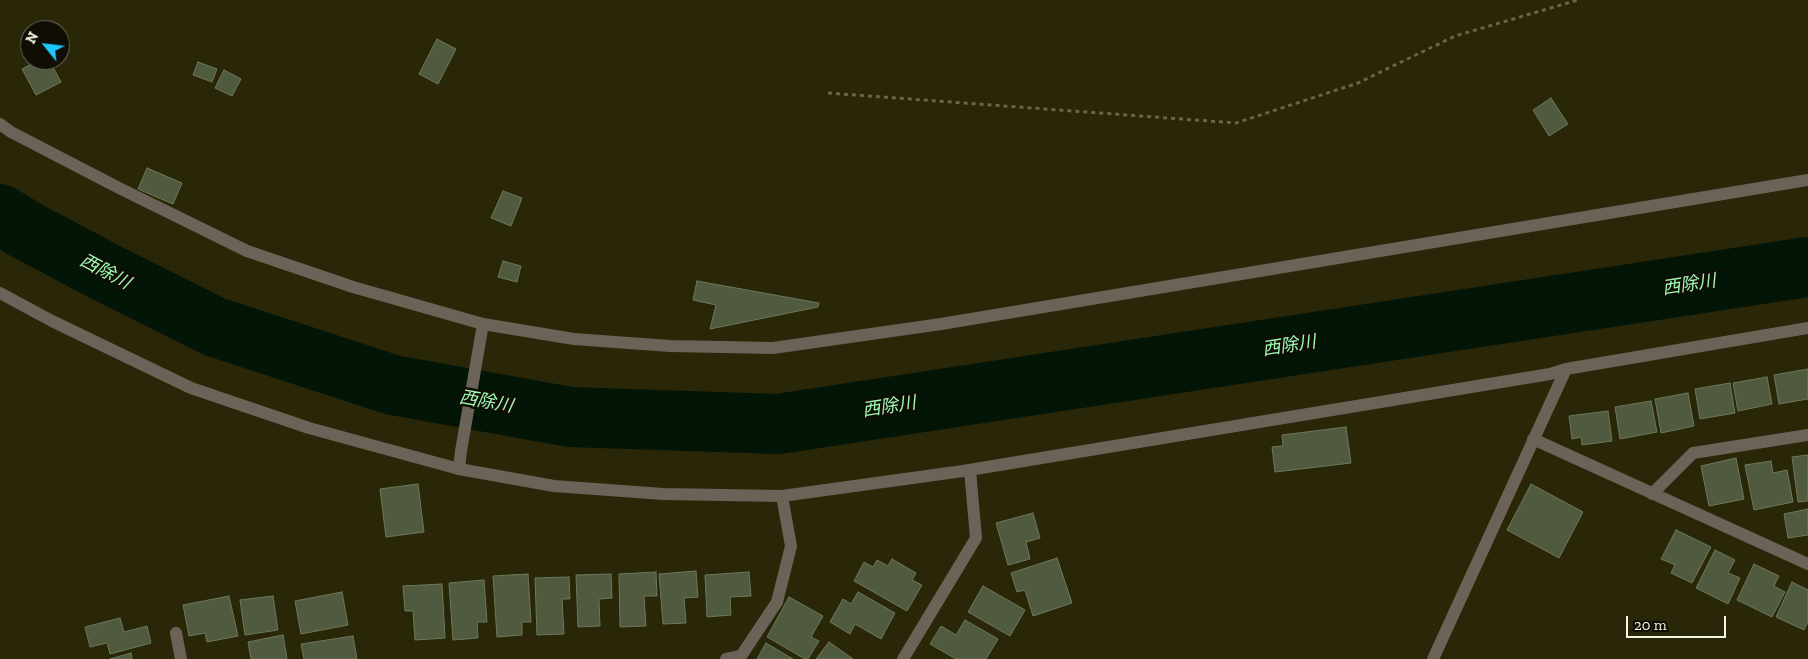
<!DOCTYPE html>
<html>
<head>
<meta charset="utf-8">
<style>
	body { margin:0 }
	#map { position:relative; width:1808px; height:659px; overflow:hidden; background:#2a2608; font-family:"Zilla Slab",serif }
	canvas { display:block }
	.north { position:absolute; left:20px; top:20px; width:50px; height:50px; box-sizing:border-box; background:#100e04; border:1px solid #6c6a5d; border-radius:50%; rotate:299deg; font-size:14px; font-weight:700; line-height:20px; text-align:center; color:#f6f5e3 }
	.north::after { content:''; display:block; margin:auto; width:18px; height:22px; background:#1cc9fc; clip-path:polygon(50% 0,100% 100%,50% 72%,0 100%) }
	.scale { position:absolute; left:1626px; top:616px; width:100px; height:22px; box-sizing:border-box; border:2px solid #f6f5e3; border-top:0; padding-left:6px; font-size:15px; line-height:18px; white-space:nowrap; color:#f6f5e3; -webkit-text-stroke:4px #100e04; paint-order:stroke }
</style>
</head>
<body>
<div id="map">
<canvas width="1808" height="659"></canvas>
<div class="north">N</div>
<div class="scale">20 m</div>
</div>
<script>
const g = document.querySelector('canvas').getContext('2d');
g.lineJoin = 'round';
const toPath = rows => new Path2D(rows.map(r => 'M' + r).join(''));
function strokePath(path, color, width, dash) { g.strokeStyle = color; g.lineWidth = width; g.lineCap = dash ? 'butt' : 'round'; g.setLineDash(dash || []); g.stroke(path); }
function fillPath(path, color) { g.fillStyle = color; g.fill(path, 'evenodd'); }
function label(font, color, halo, rows, align = 'center') {
  g.font = font + ' "Zilla Slab","Noto Sans JP",serif'; g.lineWidth = 5; g.setLineDash([]); g.textBaseline = 'middle'; g.strokeStyle = halo; g.fillStyle = color; for (const [text, x, y, turn = 0] of rows) {
    g.save(); g.translate(x, y); g.rotate((+turn || 0) * Math.PI / 180); g.textAlign = isNaN(turn) ? turn : align; if (halo) g.strokeText(text, 0, 0); g.fillText(text, 0, 0); g.restore();
  }
}
strokePath(toPath([
	[0,214,24,229,107,273,215,327,393,385,570,417,778,424,1808,267]
]), '#031507', 60);
const building = toPath([
	[437,39,456,49,438,84,419,74,437,39],
	[40,60,49,60,61,82,36,95,22,69,40,60],
	[198,62,217,69,212,82,193,75,198,62],
	[224,70,241,79,232,96,215,88,224,70],
	[1551,98,1568,124,1549,136,1533,110,1551,98],
	[147,168,182,183,173,204,138,189,147,168],
	[503,191,522,198,511,226,491,218,503,191],
	[503,261,521,266,517,282,498,277,503,261],
	[697,281,819,303,818,307,710,329,716,305,693,300,697,281],
	[1808,369,1808,399,1779,404,1774,375,1808,369],
	[1767,377,1772,404,1738,411,1733,383,1767,377],
	[1730,383,1735,413,1700,419,1695,389,1730,383],
	[1688,393,1694,426,1661,433,1655,399,1688,393],
	[1651,401,1657,432,1620,439,1615,407,1651,401],
	[1608,411,1612,441,1582,445,1581,437,1572,439,1569,416,1608,411],
	[1346,427,1351,463,1275,472,1272,447,1283,446,1282,435,1346,427],
	[1808,455,1808,501,1798,502,1792,457,1808,455],
	[1736,458,1744,499,1709,506,1701,466,1736,458],
	[1771,461,1773,473,1787,470,1793,502,1754,510,1745,465,1771,461],
	[418,484,424,532,386,537,380,489,418,484],
	[1531,484,1583,512,1559,558,1507,530,1531,484],
	[1808,509,1808,535,1788,538,1784,514,1808,509],
	[1033,513,1040,538,1026,542,1030,559,1008,565,996,523,1033,513],
	[1676,530,1711,547,1692,583,1671,573,1675,565,1661,559,1676,530],
	[1715,550,1735,560,1728,573,1740,578,1728,604,1696,588,1715,550],
	[1057,558,1072,603,1033,616,1025,590,1017,592,1011,573,1057,558],
	[892,559,916,573,912,580,922,585,907,611,854,581,864,562,873,567,877,560,888,566,892,559],
	[1754,564,1779,576,1774,586,1785,592,1772,617,1737,600,1754,564],
	[696,571,698,597,684,598,686,623,663,624,659,574,696,571],
	[656,572,657,596,644,596,646,626,620,627,619,574,656,572],
	[749,572,751,596,730,597,731,615,707,617,705,575,749,572],
	[528,574,531,622,522,622,522,635,497,637,493,576,528,574],
	[611,574,612,598,599,599,600,626,578,627,576,575,611,574],
	[569,577,570,599,562,599,564,634,537,635,535,578,569,577],
	[484,580,487,622,477,622,478,638,453,640,449,583,484,580],
	[1792,582,1808,590,1808,622,1804,630,1776,617,1792,582],
	[442,584,445,638,415,640,413,611,405,611,403,586,442,584],
	[983,586,1025,610,1010,636,968,612,983,586],
	[342,592,348,625,301,634,295,601,342,592],
	[858,592,895,613,881,639,855,624,850,634,830,622,843,599,851,604,858,592],
	[229,596,238,636,207,642,205,633,189,636,183,605,229,596],
	[273,596,278,630,245,635,240,600,273,596],
	[789,597,823,616,811,637,819,641,808,659,805,659,767,637,789,597],
	[120,618,124,632,147,626,151,643,110,654,107,643,90,647,85,627,120,618],
	[965,620,998,639,986,659,956,659,930,644,941,626,956,635,965,620],
	[283,635,287,659,251,659,248,642,283,635],
	[353,636,357,659,304,659,301,644,353,636],
	[829,642,853,659,816,659,829,642],
	[766,643,793,659,757,659,766,643],
	[131,653,132,659,110,659,131,653]
]);
fillPath(building, '#4f5a3e');
strokePath(building, '#6d795c', 1);
strokePath(toPath([
	[828,93,1236,123,1358,83,1455,36,1578,0]
]), '#68654b', 3, [4, 4]);
strokePath(toPath([
	[0,124,11,132,119,188,247,251,353,287,483,324,574,339,670,346,773,348,941,324,1808,180],
	[0,293,52,321,191,388,309,428,459,469,554,486,663,494,782,496,963,471,1550,374,1566,369,1808,328],
	[1533,439,1808,564],
	[459,469,461,451,483,324],
	[1652,494,1693,453,1808,435],
	[176,633,181,659],
	[726,659,741,656,777,602,791,546,782,496],
	[903,659,976,538,970,470],
	[1433,659,1566,369]
]), '#6b6358', 12);
label('italic 18px', '#a0fbb6', '#100e04', [
	["西除川",105,272,28],
	["西除川",1689,285,-9],
	["西除川",1289,346,-9],
	["西除川",486,402,10],
	["西除川",889,407,-9]
]);
</script>
</body>
</html>
